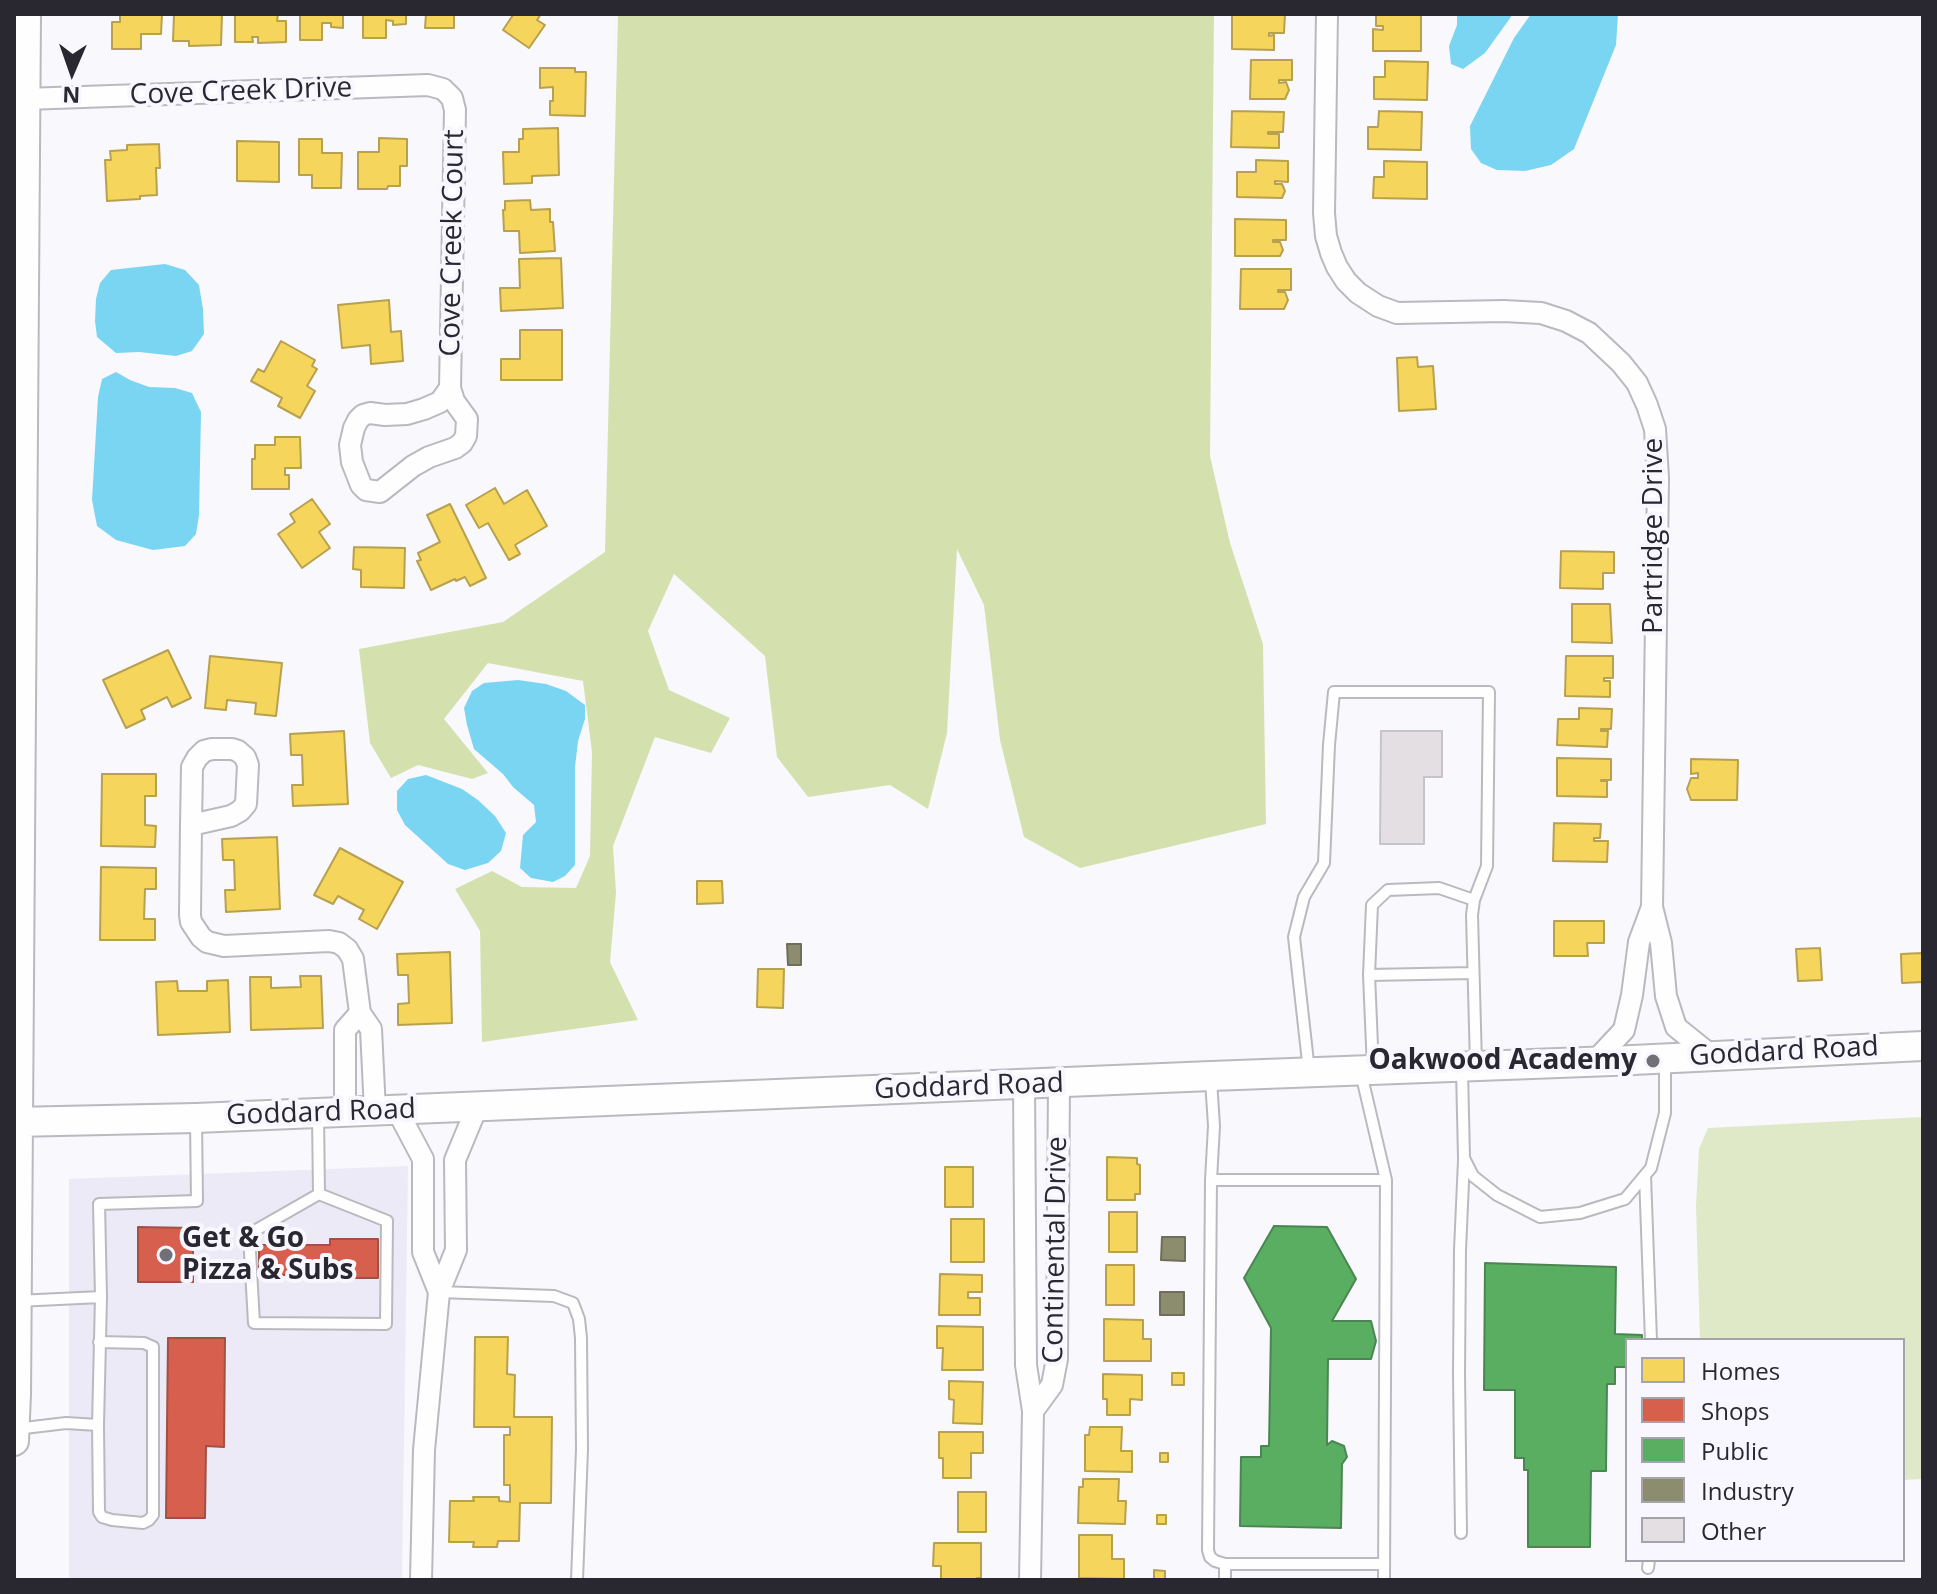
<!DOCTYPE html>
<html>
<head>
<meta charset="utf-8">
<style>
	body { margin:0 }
	#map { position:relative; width:1937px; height:1594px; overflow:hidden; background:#f9f8fd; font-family:"Open Sans",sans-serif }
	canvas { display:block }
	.frame { position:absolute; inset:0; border:16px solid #29272f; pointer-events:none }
	.legend { position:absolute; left:1625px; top:1338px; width:280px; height:224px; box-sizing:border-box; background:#f8f6ff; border:2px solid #a5a3ac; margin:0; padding:10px 14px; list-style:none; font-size:24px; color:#29272f }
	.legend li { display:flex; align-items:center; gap:16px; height:40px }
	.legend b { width:40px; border:2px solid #a5a3ac }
	.north { position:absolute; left:32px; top:32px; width:80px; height:80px; -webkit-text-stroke:6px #f8f6ff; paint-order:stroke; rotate:182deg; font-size:22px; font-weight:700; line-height:32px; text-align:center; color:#29272f }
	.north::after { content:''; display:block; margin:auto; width:28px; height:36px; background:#29272f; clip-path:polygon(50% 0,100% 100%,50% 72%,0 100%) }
</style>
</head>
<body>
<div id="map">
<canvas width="1937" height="1594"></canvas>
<div class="frame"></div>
<ul class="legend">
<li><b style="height:22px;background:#f6d55c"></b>Homes</li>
<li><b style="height:22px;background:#d6604d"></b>Shops</li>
<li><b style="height:22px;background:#5aae61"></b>Public</li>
<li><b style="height:22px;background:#8c8c6e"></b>Industry</li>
<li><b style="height:22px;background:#e3dfe3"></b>Other</li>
</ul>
<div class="north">N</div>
</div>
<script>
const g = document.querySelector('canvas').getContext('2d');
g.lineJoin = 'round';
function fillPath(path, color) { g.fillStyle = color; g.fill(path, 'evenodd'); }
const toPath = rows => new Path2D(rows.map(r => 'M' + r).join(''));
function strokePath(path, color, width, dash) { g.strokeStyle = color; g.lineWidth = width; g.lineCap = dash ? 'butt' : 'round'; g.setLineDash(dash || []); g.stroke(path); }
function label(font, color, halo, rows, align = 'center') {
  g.font = font + ' "Open Sans",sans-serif'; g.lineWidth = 8; g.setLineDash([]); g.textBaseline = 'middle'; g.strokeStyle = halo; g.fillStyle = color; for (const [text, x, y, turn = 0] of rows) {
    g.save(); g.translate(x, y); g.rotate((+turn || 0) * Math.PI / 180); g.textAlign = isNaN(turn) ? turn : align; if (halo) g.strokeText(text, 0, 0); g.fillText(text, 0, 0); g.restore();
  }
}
fillPath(toPath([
	[408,1166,402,1580,69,1580,69,1179]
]), '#eceaf6');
fillPath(toPath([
	[1923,1117,1923,1479,1903,1480,1903,1340,1700,1340,1696,1206,1699,1149,1708,1128]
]), '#dfe9c7');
fillPath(toPath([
	[618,14,1214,14,1210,456,1230,543,1263,644,1266,824,1080,868,1024,837,1000,740,984,605,957,549,947,733,928,809,890,785,808,797,777,757,765,656,674,574,648,631,669,690,730,718,711,753,655,737,613,846,616,893,610,962,638,1020,482,1042,480,931,455,889,492,871,522,887,576,888,590,856,592,752,583,681,488,663,444,719,488,773,472,779,418,765,391,778,370,743,359,649,503,622,605,552]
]), '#d4e1af');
fillPath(toPath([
	[1457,14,1513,14,1485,53,1463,69,1451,64,1449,46,1457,25],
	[1531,14,1618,14,1616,45,1574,149,1551,165,1525,171,1497,170,1481,163,1471,149,1470,126,1514,38],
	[165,264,185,270,199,285,203,309,204,334,192,351,176,356,139,352,116,353,97,337,95,321,96,299,100,283,111,270],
	[116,372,130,380,149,387,175,388,192,393,201,412,199,515,196,534,185,546,153,550,116,540,97,526,92,500,98,397,102,379],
	[518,680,546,684,566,691,585,705,585,719,578,741,575,767,575,865,565,876,553,882,531,878,520,868,523,835,536,822,534,805,513,787,503,774,474,749,467,725,464,708,472,691,484,683],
	[426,775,462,789,478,800,495,816,506,833,501,851,488,863,465,870,448,864,405,825,397,810,397,791,408,779]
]), '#7ad5f2');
const homes = toPath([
	[120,14,162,14,161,34,141,34,141,49,112,49,112,22,120,22,120,14],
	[174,14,222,14,221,45,189,46,189,41,173,41,174,14],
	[235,14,278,14,277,21,286,21,286,42,258,43,258,37,252,37,253,42,235,42,235,14],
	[300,14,343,14,343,28,331,27,331,23,322,23,322,40,300,40,300,14],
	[363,14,406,14,406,24,393,25,393,21,386,20,386,38,363,38,363,14],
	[426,14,454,14,454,28,425,28,426,14],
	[511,14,541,14,537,20,545,25,529,48,503,30,513,15,511,14],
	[1232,14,1285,14,1284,33,1269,33,1269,36,1274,35,1274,50,1232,49,1232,14],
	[1376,14,1421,14,1421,51,1373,51,1373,29,1383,30,1383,26,1376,26,1376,14],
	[1251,60,1292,60,1292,80,1279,80,1279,83,1286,82,1289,90,1285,99,1250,99,1251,60],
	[1385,61,1428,62,1427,100,1374,99,1374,77,1385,77,1385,61],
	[540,68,575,68,575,72,586,72,585,116,550,115,550,101,553,101,553,87,540,88,540,68],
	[1232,111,1284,112,1283,132,1268,132,1268,134,1279,134,1279,148,1231,147,1232,111],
	[1379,111,1422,112,1421,150,1368,149,1368,127,1378,127,1379,111],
	[558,128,559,175,532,176,532,183,504,184,503,152,519,152,519,139,523,139,523,129,558,128],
	[379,138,407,139,407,166,400,166,400,186,388,186,387,189,358,189,358,152,379,152,379,138],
	[299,139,322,139,322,153,342,153,341,188,312,188,312,175,299,175,299,139],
	[237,141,279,142,279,182,237,181,237,141],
	[159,144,160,168,156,168,157,195,140,196,140,199,107,201,105,160,111,160,110,151,127,150,127,145,159,144],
	[1256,160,1288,161,1288,182,1275,181,1275,184,1282,184,1285,191,1282,198,1237,197,1237,172,1256,172,1256,160],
	[1384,161,1427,162,1427,199,1373,198,1374,177,1384,177,1384,161],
	[530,200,531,210,550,209,550,222,553,222,555,251,520,253,519,231,504,231,503,210,505,210,505,201,530,200],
	[1235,219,1286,220,1286,240,1273,240,1273,242,1280,242,1283,250,1280,256,1235,256,1235,219],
	[561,258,563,308,501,311,500,288,520,288,519,259,561,258],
	[1241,269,1291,269,1291,290,1278,290,1278,292,1285,292,1288,300,1284,309,1240,309,1241,269],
	[389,300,391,332,401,331,403,361,371,364,370,345,342,348,338,305,389,300],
	[520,330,562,330,562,380,501,380,501,359,520,359,520,330],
	[281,341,315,360,312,366,317,369,307,386,315,391,300,418,278,406,282,398,251,381,258,369,264,372,281,341],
	[1417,357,1418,367,1433,366,1436,409,1399,411,1397,358,1417,357],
	[275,437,300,437,301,468,285,468,285,475,289,475,289,489,252,489,252,459,255,459,255,445,275,445,275,437],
	[495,488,504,504,527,490,547,526,515,545,520,554,509,560,488,523,479,528,466,505,495,488],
	[312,499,330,524,319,532,330,548,302,568,278,534,295,522,290,514,312,499],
	[450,504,486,578,470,586,465,577,456,581,455,579,431,590,417,561,421,560,418,553,440,542,427,515,450,504],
	[354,547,405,548,404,588,361,587,361,570,353,569,354,547],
	[1561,551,1614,552,1614,573,1603,573,1603,589,1560,588,1561,551],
	[1572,604,1610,604,1612,643,1572,642,1572,604],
	[168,650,191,698,172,707,167,697,141,710,145,719,126,728,103,680,168,650],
	[210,656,282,663,276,716,255,714,256,703,227,700,226,710,205,708,210,656],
	[1566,656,1613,656,1613,678,1604,678,1604,681,1610,681,1610,697,1565,696,1566,656],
	[1579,708,1612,709,1611,729,1601,729,1601,731,1608,731,1607,747,1557,745,1558,719,1579,719,1579,708],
	[344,731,348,804,293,806,292,785,303,785,302,755,291,755,290,734,344,731],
	[1557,758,1611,759,1611,780,1601,780,1601,781,1607,781,1607,797,1557,796,1557,758],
	[1691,759,1738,760,1737,800,1691,800,1687,789,1691,778,1698,778,1698,773,1691,774,1691,759],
	[102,774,156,774,156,796,145,796,145,825,156,826,155,847,101,846,102,774],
	[1554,823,1601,824,1600,838,1594,838,1594,841,1608,841,1607,862,1553,861,1554,823],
	[277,837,280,909,226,912,225,890,235,890,234,860,223,860,222,839,277,837],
	[340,848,403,882,377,929,359,919,364,910,338,896,333,904,314,895,340,848],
	[101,867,156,868,156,889,145,889,144,919,155,919,155,940,100,940,101,867],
	[697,881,722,881,723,903,697,904,697,881],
	[1554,921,1604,921,1604,943,1587,943,1588,956,1554,956,1554,921],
	[1820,948,1822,980,1798,981,1796,949,1820,948],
	[450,952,452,1023,398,1025,398,1004,409,1003,408,975,398,975,397,954,450,952],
	[1923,953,1923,982,1902,983,1901,954,1923,953],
	[758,969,784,969,783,1008,757,1007,758,969],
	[300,976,321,976,323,1028,251,1030,250,977,271,977,271,988,301,987,300,976],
	[228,980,230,1032,158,1035,156,982,177,981,178,991,207,991,207,981,228,980],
	[1107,1157,1137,1158,1137,1164,1140,1165,1140,1194,1135,1194,1135,1200,1107,1200,1107,1157],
	[945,1167,973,1167,973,1207,945,1207,945,1167],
	[1109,1212,1137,1212,1137,1252,1109,1252,1109,1212],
	[951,1219,984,1219,984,1262,951,1262,951,1219],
	[1106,1265,1134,1265,1134,1305,1106,1305,1106,1265],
	[940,1274,982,1275,982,1292,968,1292,968,1298,980,1298,980,1315,939,1315,940,1274],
	[1104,1319,1143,1320,1143,1339,1151,1339,1151,1361,1104,1361,1104,1319],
	[937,1326,983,1327,983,1370,942,1370,943,1348,937,1348,937,1326],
	[475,1337,508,1337,507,1374,515,1375,514,1417,552,1417,551,1503,520,1503,519,1541,498,1541,497,1547,473,1547,474,1542,449,1542,450,1501,474,1501,473,1497,499,1497,499,1501,510,1502,510,1485,504,1485,504,1435,510,1435,510,1427,474,1427,475,1337],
	[1172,1373,1184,1373,1184,1385,1172,1385,1172,1373],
	[1103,1374,1142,1375,1142,1400,1130,1399,1130,1415,1107,1415,1107,1399,1103,1399,1103,1374],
	[949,1381,983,1382,982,1424,953,1423,954,1400,949,1399,949,1381],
	[1090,1427,1122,1427,1121,1451,1132,1451,1132,1472,1085,1471,1085,1435,1089,1435,1090,1427],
	[939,1432,983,1432,983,1453,971,1453,971,1478,943,1478,943,1458,939,1458,939,1432],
	[1160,1453,1168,1453,1168,1462,1160,1462,1160,1453],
	[1083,1479,1119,1479,1118,1501,1126,1501,1125,1524,1078,1523,1079,1487,1083,1487,1083,1479],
	[958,1492,986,1492,986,1532,958,1532,958,1492],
	[1157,1515,1166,1515,1166,1524,1157,1524,1157,1515],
	[1079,1535,1112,1535,1112,1559,1124,1559,1124,1579,1079,1578,1079,1535],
	[934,1543,981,1543,981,1578,977,1578,977,1580,941,1580,941,1566,933,1566,934,1543],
	[1154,1570,1165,1571,1165,1580,1154,1580,1154,1570]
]);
fillPath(homes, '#f6d55c');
strokePath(homes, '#b8a14e', 2);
const shops = toPath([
	[138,1227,193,1228,193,1282,138,1282,138,1227],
	[330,1239,378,1239,378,1278,330,1278,330,1275,259,1275,259,1245,330,1245,330,1239],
	[168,1338,225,1338,224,1447,206,1446,205,1518,166,1518,168,1338]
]);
fillPath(shops, '#d6604d');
strokePath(shops, '#a24f44', 2);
const public = toPath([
	[1274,1226,1327,1227,1356,1279,1332,1321,1371,1321,1376,1341,1371,1359,1328,1359,1327,1445,1332,1441,1344,1446,1347,1457,1342,1464,1341,1528,1240,1526,1241,1457,1261,1457,1261,1446,1269,1446,1271,1328,1244,1278,1274,1226],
	[1485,1263,1616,1267,1615,1334,1642,1335,1642,1340,1627,1340,1627,1367,1615,1367,1615,1384,1607,1384,1606,1471,1591,1471,1590,1547,1528,1547,1528,1470,1524,1470,1524,1458,1515,1458,1515,1390,1484,1390,1485,1263]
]);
fillPath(public, '#5aae61');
strokePath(public, '#4b8652', 2);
const industry = toPath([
	[787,944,801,944,801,965,788,965,787,944],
	[1162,1237,1185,1237,1185,1261,1161,1260,1162,1237],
	[1160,1292,1184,1292,1184,1315,1160,1315,1160,1292]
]);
fillPath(industry, '#8c8c6e');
strokePath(industry, '#6e6e5b', 2);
const building = toPath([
	[1381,731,1442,731,1442,777,1424,777,1424,844,1380,844,1381,731]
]);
fillPath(building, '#e3dfe3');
strokePath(building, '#c8c3c8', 2);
const lane = toPath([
	[1369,975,1473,973],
	[1373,1069,1369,975,1372,905,1388,890,1439,888,1474,900],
	[1462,1070,1464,1158,1473,1176,1497,1195,1540,1217,1580,1213,1625,1199,1651,1168,1665,1113,1665,1060],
	[1309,1071,1294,937,1304,897,1324,863,1329,745,1334,692,1489,692,1487,866,1474,900,1472,915,1476,1064],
	[1361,1073,1386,1180,1384,1580],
	[1211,1080,1214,1126,1211,1180,1208,1550,1210,1557,1215,1561,1225,1564,1225,1580],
	[318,1115,319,1194,249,1234,254,1323,386,1324,387,1221,319,1194],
	[1645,1175,1651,1340],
	[1211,1180,1386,1180],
	[439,1292,554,1296,573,1303,579,1319,581,1338,582,1449,577,1580],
	[17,1301,101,1297,99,1204,197,1201,196,1120],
	[98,1425,99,1512,102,1517,112,1520,143,1523,149,1520,153,1515,153,1347,144,1343,99,1342],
	[16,1429,66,1423,98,1425,101,1297],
	[1461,1533,1459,1373,1460,1250,1464,1160],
	[1225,1564,1384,1564],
	[1648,1568,1649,1560]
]);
const street = toPath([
	[1327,14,1324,213,1326,236,1331,253,1337,267,1346,281,1358,293,1378,306,1397,313,1504,311,1541,313,1566,321,1589,333,1621,363,1637,383,1647,405,1655,429,1658,478,1652,907,1661,943,1666,996,1676,1027,1712,1056],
	[25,99,428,85,443,89,452,98,455,110,450,388,454,401,467,419,466,436,462,443,455,448,429,457,413,466,380,492,366,490,361,485,352,462,350,445,354,428,358,420,363,415,370,413,385,415,407,414,424,409,440,402,450,388],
	[191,825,231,816,240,811,246,804,248,765,245,757,238,751,232,749,212,749,204,751,197,758,192,767,191,825,190,915,191,922,201,937,207,942,224,946,329,941,339,943,347,949,353,959,360,1013,371,1029,375,1111],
	[1594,1062,1624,1030,1632,995,1639,942,1652,907],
	[1024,1084,1026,1365,1033,1411,1030,1580],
	[397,1110,423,1159,423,1252,439,1292,456,1250,455,1160,477,1107],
	[345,1112,345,1030,360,1013],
	[1033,1411,1052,1385,1057,1359,1059,1083],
	[421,1580,424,1450,439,1292]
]);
const secondary = toPath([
	[14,1122,196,1118,1211,1076,1612,1061,1923,1046],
	[14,1441,16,1394,26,14]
]);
strokePath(lane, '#bab9bf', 14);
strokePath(street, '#bab9bf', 24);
strokePath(secondary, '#bab9bf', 32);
strokePath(lane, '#fefeff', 10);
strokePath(street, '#fefeff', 20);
strokePath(secondary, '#fefeff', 28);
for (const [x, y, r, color] of [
	[1653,1061,8,"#727077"],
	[166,1255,8,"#727077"]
]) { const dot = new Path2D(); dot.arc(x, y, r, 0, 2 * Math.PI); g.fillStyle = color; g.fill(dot); strokePath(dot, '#f8f6ff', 3); }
label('28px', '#29272f', '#f8f6ff', [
	["Cove Creek Drive",241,92,-2],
	["Cove Creek Court",453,243,-89],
	["Partridge Drive",1654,536,-90],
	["Goddard Road",1784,1052,-3],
	["Goddard Road",969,1087,-2],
	["Goddard Road",321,1113,-2],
	["Continental Drive",1056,1250,-89]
]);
label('bold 28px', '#29272f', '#f8f6ff', [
	["Oakwood Academy",1637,1061],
	["Get & Go",182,1239,"left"],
	["Pizza & Subs",182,1271,"left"]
], 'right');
</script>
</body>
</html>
